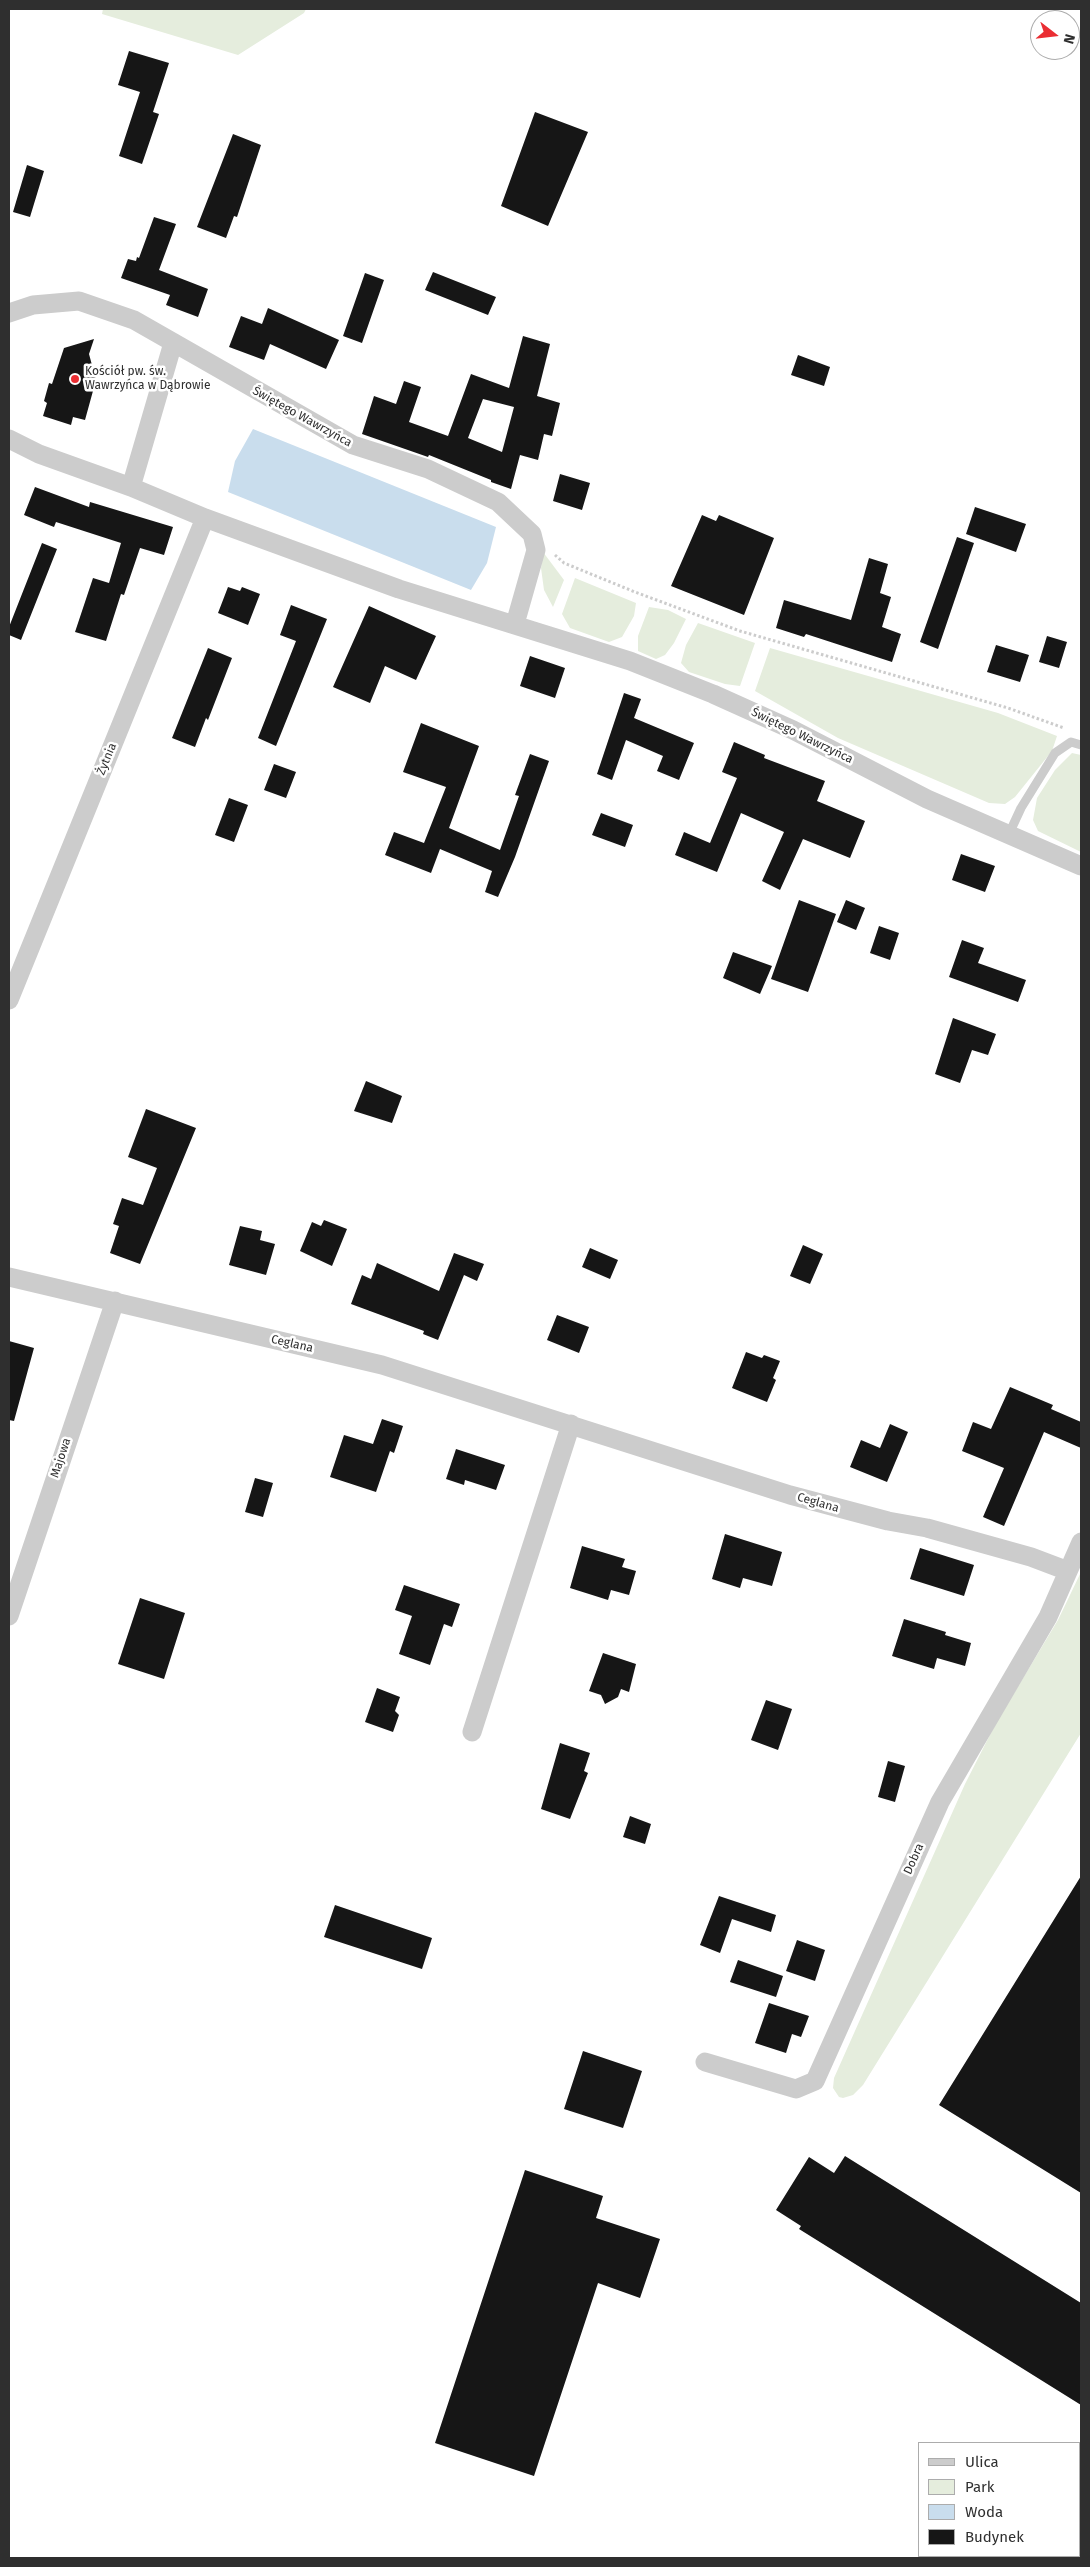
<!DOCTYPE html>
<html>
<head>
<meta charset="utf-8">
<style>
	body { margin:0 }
	#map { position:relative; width:1090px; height:2567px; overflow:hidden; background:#fff; font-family:"Fira Sans",sans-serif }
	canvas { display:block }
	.frame { position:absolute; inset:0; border:10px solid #2f2f2f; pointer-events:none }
	.legend { position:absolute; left:918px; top:2442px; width:162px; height:115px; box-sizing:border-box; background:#fff; border:1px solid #acacac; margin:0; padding:6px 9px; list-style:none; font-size:15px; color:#2f2f2f }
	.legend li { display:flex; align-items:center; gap:10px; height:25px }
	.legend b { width:25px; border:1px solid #acacac }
	.north { position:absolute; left:1030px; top:10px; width:50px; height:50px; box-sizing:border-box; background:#fff; border:1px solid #acacac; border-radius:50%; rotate:106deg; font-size:14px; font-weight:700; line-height:20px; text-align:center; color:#2f2f2f }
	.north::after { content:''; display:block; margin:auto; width:18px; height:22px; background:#ea2e33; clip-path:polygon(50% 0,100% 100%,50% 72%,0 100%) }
</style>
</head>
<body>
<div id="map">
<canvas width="1090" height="2567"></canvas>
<div class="frame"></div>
<ul class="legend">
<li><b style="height:6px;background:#ccc"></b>Ulica</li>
<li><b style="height:14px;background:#e5eddd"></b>Park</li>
<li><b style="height:14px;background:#c9dded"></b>Woda</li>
<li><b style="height:14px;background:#161616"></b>Budynek</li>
</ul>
<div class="north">N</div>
</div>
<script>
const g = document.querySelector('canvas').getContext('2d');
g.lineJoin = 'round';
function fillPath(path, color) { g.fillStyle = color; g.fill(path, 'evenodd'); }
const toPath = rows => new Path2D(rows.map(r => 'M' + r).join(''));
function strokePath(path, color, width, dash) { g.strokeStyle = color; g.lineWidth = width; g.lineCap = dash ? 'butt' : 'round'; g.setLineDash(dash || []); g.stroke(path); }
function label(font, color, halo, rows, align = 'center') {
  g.font = font + ' "Fira Sans",sans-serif'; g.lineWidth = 5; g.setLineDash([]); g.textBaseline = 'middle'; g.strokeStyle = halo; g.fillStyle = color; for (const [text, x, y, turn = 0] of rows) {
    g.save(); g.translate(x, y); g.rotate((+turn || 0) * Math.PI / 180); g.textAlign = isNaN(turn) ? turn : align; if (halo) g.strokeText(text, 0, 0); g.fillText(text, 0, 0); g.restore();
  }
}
fillPath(toPath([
	[103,9,306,9,304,13,238,55,102,14],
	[543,552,564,580,553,607,544,590,541,568],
	[575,578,636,603,634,616,622,637,609,642,570,628,562,614],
	[649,607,668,610,686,619,674,643,665,655,656,659,638,651,638,636],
	[698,623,755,643,740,686,725,684,689,672,681,663,686,645],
	[770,648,998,713,1057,736,1052,751,1015,797,1005,804,989,803,838,738,755,691],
	[1072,753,1081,755,1081,852,1038,831,1033,820,1037,798,1055,770],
	[1081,1572,1081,1733,863,2085,853,2095,843,2098,839,2097,833,2088,834,2078,965,1784,996,1723,1058,1620]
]), '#e5eddd');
fillPath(toPath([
	[253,429,496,527,487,563,471,590,228,492,235,461]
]), '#c9dded');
fillPath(toPath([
	[129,51,169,63,153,112,159,114,142,164,119,156,140,92,118,85],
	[535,112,588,132,548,226,501,206],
	[233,134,261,145,237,217,234,216,226,238,197,227],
	[27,165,44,171,30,217,13,212],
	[154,217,176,224,159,270,208,289,198,317,166,305,170,295,121,278,128,259,136,261,137,257,139,258],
	[433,272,496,297,488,315,425,290],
	[365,273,384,280,362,343,343,336],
	[268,308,339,340,326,369,270,344,264,360,229,347,241,316,262,324],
	[523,336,550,344,537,396,560,403,552,436,544,434,538,460,520,455,511,489,491,482,491,480,429,455,428,457,362,434,374,396,396,404,404,381,421,387,409,422,448,436,471,374,509,388],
	[483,399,514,407,502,452,468,438],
	[94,339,89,354,96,380,85,420,73,417,71,425,43,416,47,403,44,401,49,383,52,384,64,348],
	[798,355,830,367,824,386,791,375],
	[560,474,590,483,582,510,553,501],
	[35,487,89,507,90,502,173,527,164,555,140,548,124,595,121,594,106,641,75,632,93,578,109,583,121,543,56,522,54,527,24,515],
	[975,507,1026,524,1016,552,966,534],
	[702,515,716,521,719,515,774,538,744,615,671,586],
	[957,537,974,543,938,649,920,642],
	[42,543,57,549,21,640,9,635,9,627],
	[869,558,888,564,880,593,891,597,882,627,901,634,892,662,806,634,804,637,776,628,784,600,851,620],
	[228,587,240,591,242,587,260,594,248,625,218,613],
	[291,605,327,619,276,746,258,738,296,641,280,635],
	[369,606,436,636,416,680,385,666,370,703,333,687],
	[1047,636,1067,642,1059,668,1039,662],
	[996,645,1029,655,1020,682,987,672],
	[208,648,232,658,208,720,206,718,195,747,172,738],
	[530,656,565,668,555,698,520,686],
	[624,693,641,699,634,718,694,743,679,780,657,771,663,756,626,740,612,780,597,774],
	[421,723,479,746,449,828,500,850,519,796,515,795,530,754,549,761,515,857,498,897,485,892,492,871,440,849,431,873,385,855,394,832,424,843,446,787,403,772],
	[734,742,765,755,764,758,825,781,817,801,865,821,850,858,803,839,780,890,762,881,784,832,741,813,717,872,675,855,684,832,710,843,737,778,722,772],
	[274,764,296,772,286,798,264,790],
	[229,798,248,805,234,842,215,835],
	[601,813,633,825,625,847,592,835],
	[961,854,995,866,985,892,952,880],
	[799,900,836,914,808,992,771,979],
	[846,900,865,908,856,930,837,922],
	[879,926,899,933,890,960,870,953],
	[962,940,984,948,978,963,1026,980,1018,1002,949,977],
	[733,952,772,966,760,994,723,978],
	[953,1018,996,1034,988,1055,972,1050,960,1083,935,1074],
	[366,1081,402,1096,392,1123,354,1111],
	[146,1109,196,1128,140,1264,110,1253,119,1226,113,1224,122,1198,143,1205,157,1168,128,1157],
	[324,1220,347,1229,332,1266,300,1251,312,1222,321,1226],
	[240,1226,262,1231,260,1240,275,1244,266,1275,229,1265],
	[803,1245,823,1254,810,1284,790,1276],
	[590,1248,618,1260,610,1279,582,1267],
	[454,1253,484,1264,477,1281,464,1275,438,1340,423,1334,424,1331,351,1304,362,1275,371,1279,377,1263,439,1291],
	[557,1315,589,1327,579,1353,547,1340],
	[9,1341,34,1348,14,1421,9,1420],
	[746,1352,762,1358,764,1355,780,1361,773,1378,776,1380,767,1402,732,1388],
	[1010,1387,1053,1405,1051,1409,1081,1422,1081,1448,1044,1432,1004,1526,983,1517,1004,1468,962,1451,973,1422,991,1429],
	[382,1419,403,1426,394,1453,390,1451,376,1492,330,1477,344,1435,373,1444],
	[890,1424,908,1432,887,1482,850,1467,861,1440,880,1448],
	[456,1449,505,1465,496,1490,465,1480,464,1485,446,1479],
	[255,1478,273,1483,263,1517,245,1512],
	[725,1534,782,1552,772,1586,743,1578,740,1588,712,1579],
	[582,1546,625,1559,622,1567,636,1571,629,1595,611,1590,608,1600,570,1588],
	[920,1548,974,1565,964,1596,910,1579],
	[404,1585,460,1604,452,1627,444,1624,430,1665,399,1654,412,1616,395,1610],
	[140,1598,185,1613,164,1679,118,1664],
	[904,1619,946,1632,945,1635,971,1643,965,1666,937,1658,934,1669,892,1656],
	[603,1653,636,1664,629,1692,621,1689,618,1697,605,1704,601,1695,589,1691],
	[377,1688,400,1697,395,1711,399,1715,393,1732,365,1722],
	[766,1700,792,1709,778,1750,751,1740],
	[560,1743,590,1753,584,1771,588,1773,570,1819,541,1809],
	[888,1761,905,1766,895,1802,878,1797],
	[630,1816,651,1824,645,1844,623,1837],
	[1081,1876,1081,2193,939,2105],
	[719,1896,776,1915,771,1932,732,1919,720,1953,700,1945],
	[335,1905,432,1938,422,1969,324,1937],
	[797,1940,825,1950,815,1981,786,1971],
	[738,1960,783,1976,776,1997,730,1982],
	[769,2003,809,2016,801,2037,792,2034,786,2053,755,2043],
	[583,2051,642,2071,623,2128,564,2109],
	[845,2156,1081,2303,1081,2405,799,2229,801,2226,776,2210,809,2157,834,2173],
	[525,2170,603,2196,596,2218,660,2239,640,2298,598,2283,534,2476,435,2443]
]), '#161616');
strokePath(toPath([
	[555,555,564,563,635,592,740,631,1008,708,1064,728]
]), '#ccc', 3, [2.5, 2.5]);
strokePath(toPath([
	[1008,836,1021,808,1055,753,1071,742,1081,745]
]), '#ccc', 9);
strokePath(toPath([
	[9,313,33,305,79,301,134,320,353,445,428,469,498,502,532,534,536,550,515,624],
	[9,439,39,454,131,487,205,518,399,589,630,661,713,694,793,730,927,799,1081,866],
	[131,487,173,343],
	[9,1000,205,518],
	[9,1277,382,1365,790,1495,888,1521,927,1528,1031,1557,1068,1571],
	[9,1616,115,1301],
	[472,1732,571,1424],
	[705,2062,796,2089,815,2081,940,1802,1048,1617,1081,1542]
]), '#ccc', 19);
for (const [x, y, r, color] of [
	[75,379,5,"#ea2e33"]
]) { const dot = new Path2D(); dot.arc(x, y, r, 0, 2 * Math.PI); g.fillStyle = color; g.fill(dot); strokePath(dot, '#fff', 2); }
label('12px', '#2f2f2f', '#fff', [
	["Kościół pw. św.",85,372],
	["Wawrzyńca w Dąbrowie",85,386]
], 'left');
label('12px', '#2f2f2f', '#fff', [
	["Świętego Wawrzyńca",302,417,29],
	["Świętego Wawrzyńca",802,736,26],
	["Żytnia",107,759,-68],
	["Ceglana",292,1344,13],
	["Majowa",61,1458,-72],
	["Ceglana",818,1503,16],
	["Dobra",914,1859,-66]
]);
</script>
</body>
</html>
